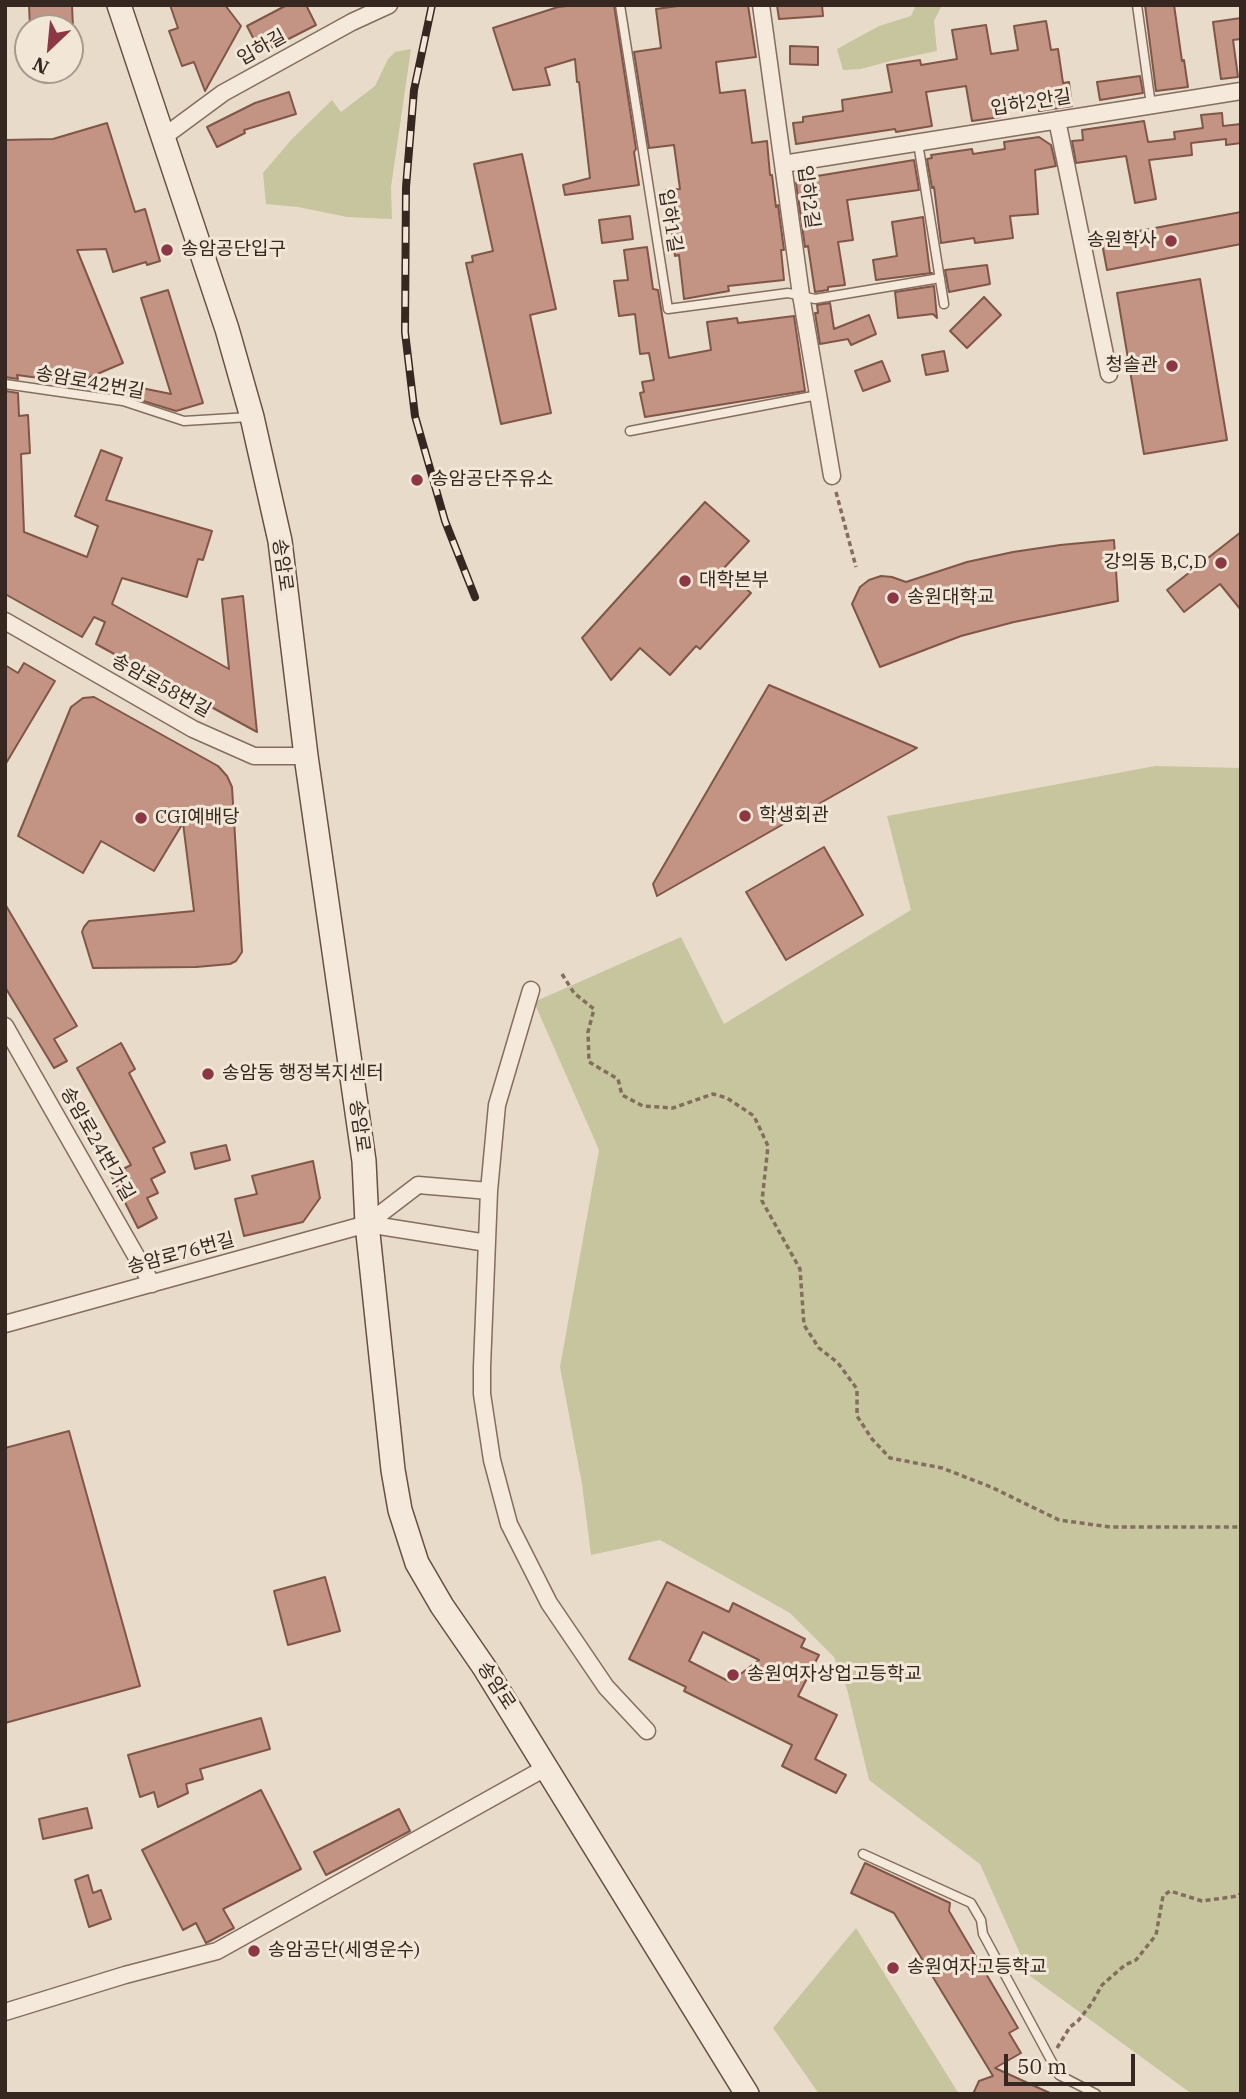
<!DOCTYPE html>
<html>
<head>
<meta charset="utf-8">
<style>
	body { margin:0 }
	#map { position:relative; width:1246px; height:2099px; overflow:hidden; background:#e9dbc9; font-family:"IBM Plex Serif",serif }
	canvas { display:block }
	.frame { position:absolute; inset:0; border:7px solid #362821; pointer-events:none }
	.north { position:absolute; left:14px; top:14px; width:70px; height:70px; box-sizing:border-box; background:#f2e6d7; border:2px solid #a79a8e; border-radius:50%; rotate:206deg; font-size:19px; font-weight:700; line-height:28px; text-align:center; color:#362821 }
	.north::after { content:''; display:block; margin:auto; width:24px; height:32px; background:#8c3744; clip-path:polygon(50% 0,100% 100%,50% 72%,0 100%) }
	.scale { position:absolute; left:1004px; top:2054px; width:131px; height:32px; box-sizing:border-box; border:4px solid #362821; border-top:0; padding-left:9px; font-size:21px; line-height:24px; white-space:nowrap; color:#362821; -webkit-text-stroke:5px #f2e6d7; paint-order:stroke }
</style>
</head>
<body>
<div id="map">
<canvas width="1246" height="2099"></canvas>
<div class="frame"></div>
<div class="north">N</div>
<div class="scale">50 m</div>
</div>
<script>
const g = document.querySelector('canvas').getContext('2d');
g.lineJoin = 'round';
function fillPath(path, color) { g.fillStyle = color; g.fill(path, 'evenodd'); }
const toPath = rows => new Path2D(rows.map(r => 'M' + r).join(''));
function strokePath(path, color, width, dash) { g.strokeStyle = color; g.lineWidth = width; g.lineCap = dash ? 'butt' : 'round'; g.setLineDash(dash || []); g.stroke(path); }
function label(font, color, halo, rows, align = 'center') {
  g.font = font + ' "IBM Plex Serif","Noto Sans KR",serif'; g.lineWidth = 6; g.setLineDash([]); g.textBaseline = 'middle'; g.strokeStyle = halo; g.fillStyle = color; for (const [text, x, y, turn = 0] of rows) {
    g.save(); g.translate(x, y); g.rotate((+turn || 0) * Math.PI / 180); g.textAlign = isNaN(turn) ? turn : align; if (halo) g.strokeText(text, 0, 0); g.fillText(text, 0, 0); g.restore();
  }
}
fillPath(toPath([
	[916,5,942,5,934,21,937,51,894,60,861,69,843,70,837,49,879,26,911,16],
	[411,49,391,187,392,219,347,217,298,207,266,204,263,173,292,139,332,100,341,112,375,86,388,59,395,52],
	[1155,766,1241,768,1241,2094,1192,2094,1030,1976,980,1864,869,1780,847,1689,834,1657,790,1613,660,1540,591,1555,582,1484,560,1367,599,1150,534,1002,681,937,724,1024,911,910,887,816],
	[856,1928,959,2094,819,2094,773,2028]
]), '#c6c59e');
const building = toPath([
	[29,5,72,5,73,28,30,28,29,5],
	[170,5,225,5,241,26,205,91,194,62,182,66,169,31,178,28,170,5],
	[287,5,306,5,316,25,261,53,247,26,287,5],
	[576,5,614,5,636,149,634,152,639,185,565,195,563,185,590,178,579,82,577,82,575,59,545,68,550,85,513,90,493,28,558,7,576,5],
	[685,5,748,5,756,57,716,62,720,93,745,90,752,143,767,141,770,175,772,175,776,207,778,205,784,250,781,250,784,280,728,286,729,291,684,299,679,255,675,256,666,190,680,189,674,145,649,148,634,52,661,48,656,9,685,5],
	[777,5,822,5,823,16,779,19,777,5],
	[1145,5,1174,5,1182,61,1184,60,1188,87,1156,91,1145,5],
	[1241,18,1241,39,1233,40,1238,77,1221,79,1213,22,1241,18],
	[1046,21,1051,50,1058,49,1063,83,1069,82,1072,106,1039,111,1038,102,999,109,1000,117,972,121,966,86,926,92,932,126,896,132,895,129,796,144,793,123,803,122,803,117,843,111,842,100,892,92,887,65,920,60,921,65,957,59,952,30,986,25,991,54,1018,50,1014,26,1046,21],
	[790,46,818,47,818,65,790,64,790,46],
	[1140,76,1143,93,1100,100,1097,82,1140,76],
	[289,92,296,114,244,130,245,133,217,147,207,127,255,103,289,92],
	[1222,113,1223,126,1241,124,1241,143,1226,145,1226,139,1191,143,1192,155,1149,160,1156,199,1135,203,1126,156,1076,163,1072,141,1083,140,1082,130,1144,121,1148,142,1175,139,1174,132,1203,128,1201,115,1222,113],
	[107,123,135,212,145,209,160,261,147,265,146,262,113,272,106,249,77,250,123,363,76,383,17,375,18,379,5,377,5,140,53,139,107,123],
	[1039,137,1051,145,1056,166,1035,170,1038,214,1010,216,1013,238,975,243,974,238,941,243,934,187,932,188,927,159,932,158,931,155,972,149,973,154,1005,149,1004,142,1039,137],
	[522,154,556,309,530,315,551,413,501,424,466,263,473,262,472,256,493,251,474,164,522,154],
	[914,160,919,190,847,200,853,240,838,242,845,285,828,287,828,290,815,292,808,246,805,247,796,183,799,179,914,160],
	[1241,212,1241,244,1107,270,1101,238,1241,212],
	[630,216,633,239,602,243,599,220,630,216],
	[923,217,930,273,932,273,876,280,873,260,897,256,892,222,923,217],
	[647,247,653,289,658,290,669,358,711,350,707,322,737,318,738,323,794,316,805,391,645,417,640,393,644,392,642,382,654,380,649,353,640,354,635,314,619,316,614,281,628,280,624,250,647,247],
	[987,265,990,284,949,292,945,270,987,265],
	[1200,279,1227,440,1144,454,1117,293,1200,279],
	[934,286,937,318,933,314,898,318,895,292,934,286],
	[168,290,203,403,176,411,120,394,122,384,171,394,141,298,168,290],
	[984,297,1001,315,967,348,950,331,984,297],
	[830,303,834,329,869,315,876,334,851,345,848,339,820,344,815,313,818,313,817,305,830,303],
	[944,351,948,371,926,375,922,355,944,351],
	[882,361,890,381,863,391,855,371,882,361],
	[5,391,18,393,19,416,28,415,30,453,21,454,24,532,87,557,98,526,75,516,101,450,122,458,106,500,212,531,203,560,198,559,187,597,122,578,112,604,229,669,222,599,243,596,257,732,96,644,105,622,94,617,82,637,5,594,5,391],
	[705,502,749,541,723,569,751,593,700,649,696,646,670,675,640,648,611,680,582,638,705,502],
	[1241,532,1241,610,1220,584,1184,612,1167,590,1241,532],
	[1114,540,1118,601,1014,622,961,636,880,667,852,604,860,587,869,580,881,576,892,577,906,582,967,562,1013,552,1060,545,1114,540],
	[24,663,55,681,5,765,5,665,18,673,24,663],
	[769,685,917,748,657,896,653,884,769,685],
	[94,697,218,766,227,776,232,787,242,952,236,961,230,964,196,967,93,968,82,932,84,927,89,921,194,911,183,823,154,871,101,841,83,873,18,836,71,707,83,698,94,697],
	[824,847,863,915,786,960,746,892,824,847],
	[5,904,77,1026,54,1039,67,1061,54,1068,5,987,5,904],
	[121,1043,135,1069,129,1073,165,1142,153,1148,165,1172,151,1179,158,1193,147,1198,157,1218,138,1228,111,1175,131,1165,77,1068,121,1043],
	[226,1145,230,1160,195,1169,191,1153,226,1145],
	[313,1161,320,1198,303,1222,244,1236,235,1199,257,1194,252,1176,313,1161],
	[69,1431,140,1686,5,1723,5,1448,69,1431],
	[325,1577,340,1631,288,1645,274,1591,325,1577],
	[667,1582,729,1612,733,1603,805,1639,801,1647,819,1655,798,1696,837,1715,815,1759,846,1775,836,1793,782,1766,792,1745,684,1691,686,1687,629,1659,667,1582],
	[703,1632,759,1660,730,1682,689,1661,703,1632],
	[261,1718,270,1749,200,1769,203,1779,186,1784,188,1793,158,1807,154,1792,140,1797,128,1755,261,1718],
	[261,1790,301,1869,223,1909,234,1928,206,1943,196,1923,183,1930,142,1850,261,1790],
	[87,1808,92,1828,43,1839,39,1819,87,1808],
	[399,1809,410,1831,326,1875,314,1852,399,1809],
	[865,1863,950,1903,949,1911,1018,2028,1009,2033,1021,2053,995,2068,1052,2094,973,2094,979,2081,993,2076,894,1913,851,1893,865,1863],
	[88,1875,93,1893,101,1890,111,1919,89,1927,75,1880,88,1875]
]);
fillPath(building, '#c39483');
strokePath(building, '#805648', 2);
const lane = toPath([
	[620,5,668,309,788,293,815,299,940,278],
	[1137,5,1151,105],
	[918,143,944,304],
	[5,384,123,401,184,421,249,417],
	[630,431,818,395],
	[863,1854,971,1903,981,1920,983,1934,1059,2075,1096,2094]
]);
const street = toPath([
	[761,5,801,295,832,476],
	[1057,120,1109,374],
	[162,138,223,93,352,22,389,5],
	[783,164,1241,91],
	[5,621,193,729,254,756,306,756],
	[531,990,497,1105,489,1191,482,1367,482,1394,492,1460,509,1524,549,1603,606,1687,647,1731],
	[5,1026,152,1284],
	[367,1224,487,1243],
	[5,1324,367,1224,418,1185,489,1191],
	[5,2012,125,1975,217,1951,547,1767]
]);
const secondary = toPath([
	[119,5,227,329,252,417,280,541,306,756,364,1161,367,1224,393,1470,400,1510,417,1563,442,1606,484,1667,747,2094]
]);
strokePath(lane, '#846d5f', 11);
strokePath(street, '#846d5f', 19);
strokePath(secondary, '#664f43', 26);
strokePath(toPath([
	[836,492,856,567],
	[562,974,574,993,594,1009,588,1032,589,1062,618,1079,622,1095,643,1106,673,1108,713,1094,727,1098,754,1116,768,1146,762,1201,800,1269,804,1325,819,1348,838,1363,857,1389,857,1416,872,1439,890,1458,942,1468,991,1487,1059,1520,1110,1527,1241,1527],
	[1057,2048,1070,2027,1078,2021,1092,2003,1102,1985,1125,1965,1136,1960,1156,1935,1163,1896,1170,1891,1202,1901,1238,1896,1241,1893]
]), '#846d5f', 3.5, [5, 3.5]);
strokePath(lane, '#f5e9db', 8);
strokePath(street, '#f5e9db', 16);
strokePath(secondary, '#f5e9db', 23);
const rail = toPath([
	[432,5,414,90,406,187,405,332,415,416,445,521,475,597]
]);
strokePath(rail, '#362821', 8);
strokePath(rail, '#f2e6d7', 5, [16]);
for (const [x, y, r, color] of [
	[1171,241,7,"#8c3744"],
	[167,250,7,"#8c3744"],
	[1172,366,7,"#8c3744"],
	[417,480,7,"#8c3744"],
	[1221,563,7,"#8c3744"],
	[685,581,7,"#8c3744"],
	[893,598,7,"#8c3744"],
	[745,816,7,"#8c3744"],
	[141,818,7,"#8c3744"],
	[208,1074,7,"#8c3744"],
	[733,1675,7,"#8c3744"],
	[254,1951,7,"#8c3744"],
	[893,1968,7,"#8c3744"]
]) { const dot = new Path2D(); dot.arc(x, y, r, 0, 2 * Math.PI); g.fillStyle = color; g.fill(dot); strokePath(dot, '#f2e6d7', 2.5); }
label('19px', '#362821', '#f2e6d7', [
	["입하길",262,48,-29],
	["입하2안길",1031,103,-9],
	["입하2길",808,197,82],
	["입하1길",670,221,81],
	["송암로42번길",90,383,10],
	["송암로",282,565,82],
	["송암로58번길",161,686,29],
	["송암로",359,1126,82],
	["송암로24번가길",97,1144,60],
	["송암로76번길",181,1254,-15],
	["송암로",496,1686,57]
]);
label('19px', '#362821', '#f2e6d7', [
	["송원학사",1157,241,"right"],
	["송암공단입구",181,250],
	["청솔관",1158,366,"right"],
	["송암공단주유소",431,480],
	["강의동 B,C,D",1207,563,"right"],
	["대학본부",699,581],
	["송원대학교",907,598],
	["학생회관",759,816],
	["CGI예배당",155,818],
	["송암동 행정복지센터",222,1074],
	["송원여자상업고등학교",747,1675],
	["송암공단(세영운수)",268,1951],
	["송원여자고등학교",907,1968]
], 'left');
</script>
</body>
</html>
